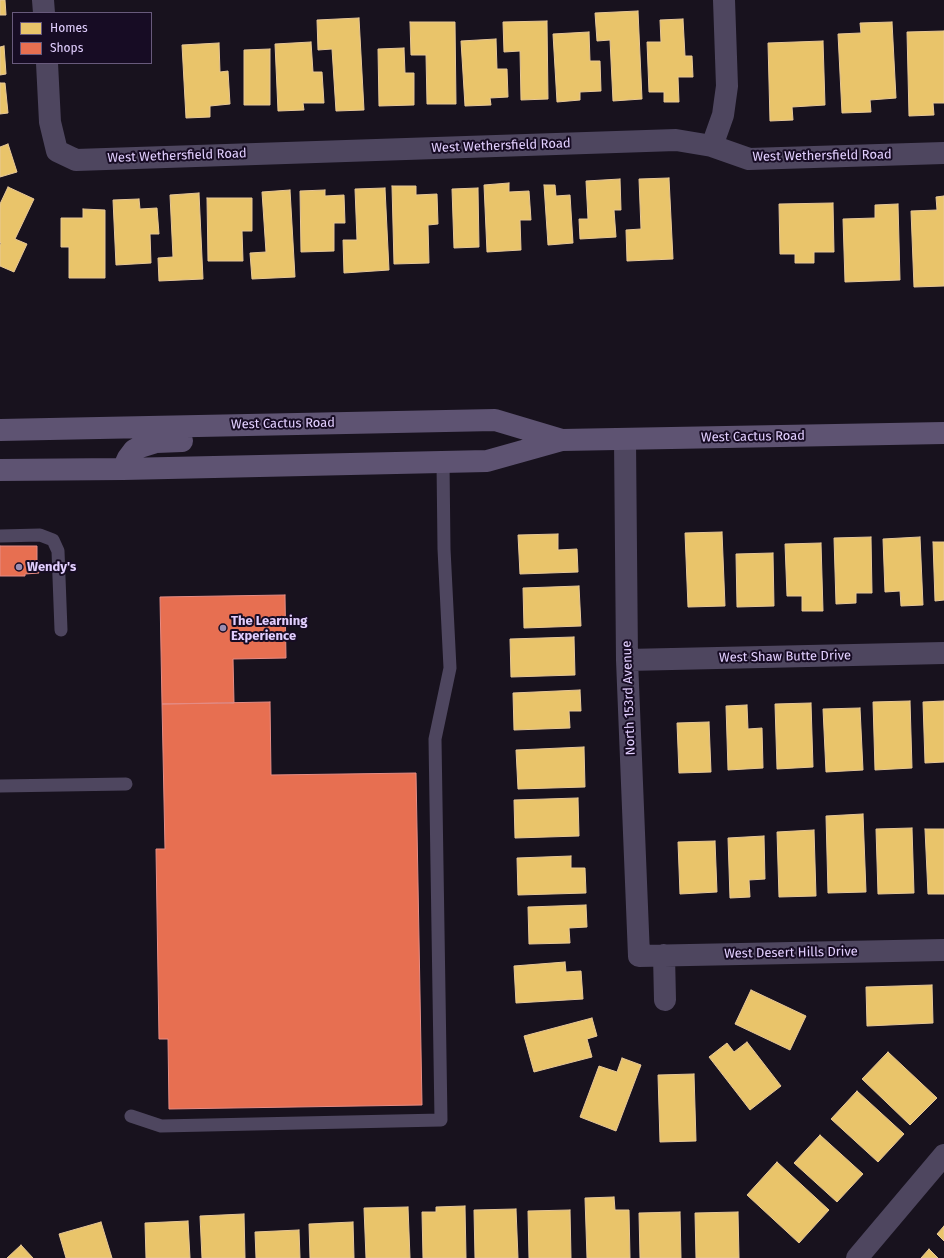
<!DOCTYPE html>
<html>
<head>
<meta charset="utf-8">
<style>
	body { margin:0 }
	#map { position:relative; width:944px; height:1258px; overflow:hidden; background:#18121e; font-family:"Fira Sans",sans-serif }
	canvas { display:block }
	.legend { position:absolute; left:12px; top:12px; width:140px; height:52px; box-sizing:border-box; background:#170c24; border:1px solid #685a7c; margin:0; padding:5px 7px; list-style:none; font-size:12px; color:#e2cfff }
	.legend li { display:flex; align-items:center; gap:8px; height:20px }
	.legend b { width:20px; border:1px solid #685a7c }
</style>
</head>
<body>
<div id="map">
<canvas width="944" height="1258"></canvas>
<ul class="legend">
<li><b style="height:11px;background:#e9c46a"></b>Homes</li>
<li><b style="height:11px;background:#e76f51"></b>Shops</li>
</ul>
</div>
<script>
const g = document.querySelector('canvas').getContext('2d');
g.lineJoin = 'round';
function fillPath(path, color) { g.fillStyle = color; g.fill(path, 'evenodd'); }
const toPath = rows => new Path2D(rows.map(r => 'M' + r).join(''));
function strokePath(path, color, width, dash) { g.strokeStyle = color; g.lineWidth = width; g.lineCap = dash ? 'butt' : 'round'; g.setLineDash(dash || []); g.stroke(path); }
function label(font, color, halo, rows, align = 'center') {
  g.font = font + ' "Fira Sans",sans-serif'; g.lineWidth = 4; g.setLineDash([]); g.textBaseline = 'middle'; g.strokeStyle = halo; g.fillStyle = color; for (const [text, x, y, turn = 0] of rows) {
    g.save(); g.translate(x, y); g.rotate((+turn || 0) * Math.PI / 180); g.textAlign = isNaN(turn) ? turn : align; if (halo) g.strokeText(text, 0, 0); g.fillText(text, 0, 0); g.restore();
  }
}
const homes = toPath([
	[0,0,5,0,6,15,0,15,0,0],
	[638,11,642,99,613,101,610,40,597,41,595,13,638,11],
	[359,18,364,110,336,111,332,49,318,50,317,20,359,18],
	[683,19,685,56,692,56,693,77,678,77,679,102,664,102,664,92,649,92,647,42,661,42,660,20,683,19],
	[547,21,548,99,521,100,520,51,504,52,503,22,547,21],
	[410,22,455,22,456,104,427,104,426,55,411,55,410,22],
	[892,22,896,98,870,100,871,112,842,113,838,34,861,33,860,23,892,22],
	[944,31,944,103,933,103,934,115,909,116,907,32,944,31],
	[589,32,590,61,600,61,601,91,580,92,580,100,557,102,553,34,589,32],
	[496,39,497,69,507,69,508,97,490,98,491,105,465,106,461,41,496,39],
	[823,41,825,105,792,107,793,120,770,121,768,43,823,41],
	[311,42,313,72,322,72,324,103,303,103,304,110,278,111,275,44,311,42],
	[219,43,220,72,228,71,230,104,210,106,210,117,186,118,182,45,219,43],
	[4,46,6,74,0,75,0,47,4,46],
	[404,48,405,73,414,73,414,105,379,106,378,49,404,48],
	[270,49,270,105,244,105,244,50,270,49],
	[0,83,5,83,8,113,0,114,0,83],
	[8,144,17,172,0,177,0,147,8,144],
	[669,178,673,259,627,261,626,230,641,229,639,179,669,178],
	[620,179,621,210,614,210,616,237,580,239,579,219,588,219,586,181,620,179],
	[509,183,509,192,529,191,531,220,520,220,521,250,487,252,484,185,509,183],
	[544,185,555,185,556,196,570,195,573,243,548,245,544,185],
	[392,186,416,186,416,195,437,194,438,224,428,225,429,263,394,264,392,186],
	[8,187,34,199,15,239,27,244,14,272,0,266,0,245,1,243,0,242,0,204,8,187],
	[385,188,389,270,344,273,343,240,357,240,355,189,385,188],
	[478,188,479,247,454,248,452,189,478,188],
	[290,190,295,277,252,279,250,253,266,252,262,192,290,190],
	[325,190,325,196,344,195,345,223,334,223,334,251,301,252,300,191,325,190],
	[199,193,203,279,159,281,158,258,173,257,170,195,199,193],
	[944,196,944,286,914,287,911,211,937,210,936,197,944,196],
	[207,198,252,198,252,231,242,231,243,261,208,261,207,198],
	[139,199,140,209,157,208,159,234,150,234,151,263,116,265,113,200,139,199],
	[833,203,834,252,814,252,814,263,795,263,795,254,780,254,779,204,833,203],
	[898,204,900,280,845,282,843,219,875,218,875,205,898,204],
	[83,209,105,210,105,278,69,278,69,247,61,247,61,218,83,218,83,209],
	[722,532,725,606,688,607,685,533,722,532],
	[558,534,558,550,577,549,578,572,520,574,518,535,558,534],
	[871,537,872,593,856,593,856,603,836,604,834,538,871,537],
	[920,537,923,605,901,606,900,591,885,592,883,539,920,537],
	[933,542,944,542,944,600,935,601,933,542],
	[821,543,823,611,802,611,802,596,787,596,785,544,821,543],
	[773,553,774,606,737,607,736,554,773,553],
	[579,586,581,626,524,628,523,588,579,586],
	[574,637,575,675,511,677,510,639,574,637],
	[580,690,581,711,569,711,570,728,514,730,513,693,580,690],
	[910,701,912,768,875,770,873,702,910,701],
	[944,701,944,762,925,763,923,702,944,701],
	[811,703,813,767,777,769,775,704,811,703],
	[747,705,748,729,762,728,763,768,728,770,726,706,747,705],
	[860,708,863,770,826,772,823,709,860,708],
	[709,722,711,772,679,773,677,723,709,722],
	[584,747,585,787,518,789,516,750,584,747],
	[578,798,579,836,515,838,514,800,578,798],
	[863,814,866,892,828,893,826,816,863,814],
	[912,828,914,893,878,894,876,829,912,828],
	[925,829,944,829,944,894,928,894,925,829],
	[814,830,816,896,779,897,777,832,814,830],
	[764,836,765,879,749,880,750,897,730,898,728,838,764,836],
	[715,841,717,892,680,894,678,842,715,841],
	[571,856,571,868,585,868,586,893,518,895,517,858,571,856],
	[586,905,587,927,569,928,570,943,529,944,528,907,586,905],
	[565,962,566,972,581,971,583,999,516,1003,514,966,565,962],
	[932,985,933,1023,867,1026,866,987,932,985],
	[751,990,806,1016,790,1050,735,1024,751,990],
	[592,1018,597,1036,587,1039,592,1057,534,1072,524,1036,592,1018],
	[747,1042,781,1086,750,1110,709,1057,727,1043,734,1052,747,1042],
	[888,1052,937,1098,910,1125,862,1079,888,1052],
	[622,1058,641,1065,616,1131,580,1117,599,1066,617,1072,622,1058],
	[694,1074,696,1141,660,1142,658,1075,694,1074],
	[857,1091,904,1134,878,1162,831,1119,857,1091],
	[820,1135,863,1174,837,1202,794,1163,820,1135],
	[777,1162,829,1210,799,1243,747,1195,777,1162],
	[614,1197,615,1210,629,1210,630,1258,587,1258,585,1198,614,1197],
	[465,1206,466,1258,423,1258,422,1212,436,1212,436,1207,465,1206],
	[408,1207,410,1258,366,1258,364,1208,408,1207],
	[516,1209,518,1258,475,1258,474,1210,516,1209],
	[570,1210,571,1258,529,1258,528,1211,570,1210],
	[680,1212,681,1258,640,1258,639,1213,680,1212],
	[738,1212,739,1258,696,1258,695,1213,738,1212],
	[244,1214,245,1258,202,1258,200,1216,244,1214],
	[188,1221,190,1258,146,1258,145,1223,188,1221],
	[101,1222,112,1258,66,1258,59,1234,101,1222],
	[353,1222,354,1258,310,1258,309,1224,353,1222],
	[944,1226,944,1241,937,1234,944,1226],
	[299,1230,300,1258,256,1258,255,1232,299,1230],
	[21,1245,33,1258,7,1258,21,1245],
	[929,1249,938,1258,921,1258,929,1249]
]);
fillPath(homes, '#e9c46a');
strokePath(homes, '#e7c797', 1);
const shops = toPath([
	[0,546,37,546,37,561,39,561,39,573,25,574,25,576,0,576,0,546],
	[285,595,286,658,233,659,234,703,162,704,160,597,285,595],
	[270,702,271,775,416,773,422,1105,169,1109,168,1039,159,1039,156,849,165,849,162,704,270,702]
]);
fillPath(shops, '#e76f51');
strokePath(shops, '#e68c85', 1);
strokePath(toPath([
	[0,536,40,535,53,540,58,551,61,630],
	[0,786,126,784],
	[131,1116,161,1126,441,1120,435,739,450,668,444,549,443,462]
]), '#4e465f', 13);
strokePath(toPath([
	[43,0,44,13],
	[47,63,50,122,57,151,76,160,676,140,712,146,749,159,944,153],
	[712,146,723,115,727,86,724,0],
	[625,440,627,660,639,956,944,950],
	[627,660,944,653],
	[664,955,665,1000],
	[857,1258,944,1155]
]), '#4e465f', 22);
strokePath(toPath([
	[0,430,495,420,562,440],
	[123,469,128,458,134,450,140,447,156,442,182,441],
	[0,470,123,469,487,461,562,440,944,433]
]), '#5e5372', 22);
for (const [x, y, r, color] of [
	[19,567,4,"#9b8db0"],
	[223,628,4,"#9b8db0"]
]) { const dot = new Path2D(); dot.arc(x, y, r, 0, 2 * Math.PI); g.fillStyle = color; g.fill(dot); strokePath(dot, '#170c24', 1.5); }
label('13px', '#e2cfff', '#170c24', [
	["West Wethersfield Road",501,146,-2],
	["West Wethersfield Road",177,156,-2],
	["West Wethersfield Road",822,156,-1],
	["West Cactus Road",283,424,-1],
	["West Cactus Road",753,437,-1],
	["West Shaw Butte Drive",785,657,-1],
	["North 153rd Avenue",629,698,-92],
	["West Desert Hills Drive",791,953,-1]
]);
label('bold 13px', '#e2cfff', '#170c24', [
	["Wendy's",27,567],
	["The Learning",231,621],
	["Experience",231,636]
], 'left');
</script>
</body>
</html>
